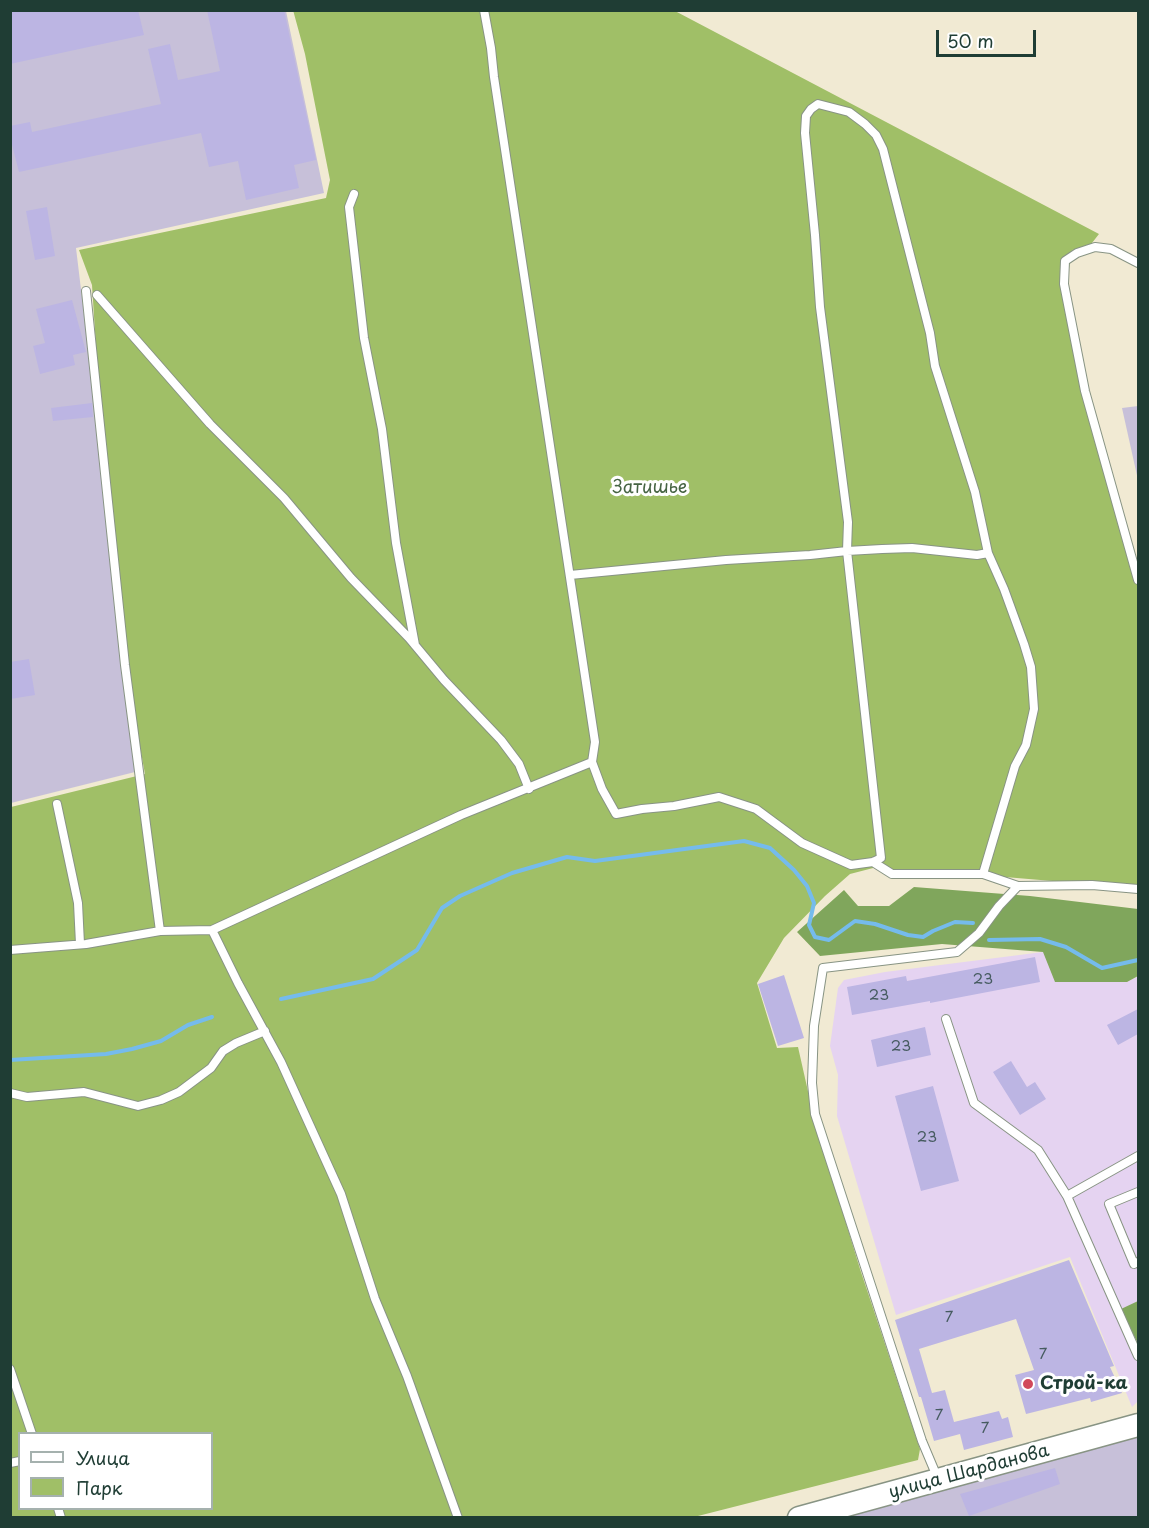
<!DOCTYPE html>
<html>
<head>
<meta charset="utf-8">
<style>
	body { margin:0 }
	#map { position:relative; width:1149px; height:1528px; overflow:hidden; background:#f1ead3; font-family:"Playpen Sans",sans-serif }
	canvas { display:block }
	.frame { position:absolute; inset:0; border:12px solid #1f3d34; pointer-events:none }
	.legend { position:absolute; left:18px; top:1432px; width:195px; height:78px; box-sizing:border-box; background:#fff; border:2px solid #a5b1ae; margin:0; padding:8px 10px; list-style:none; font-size:18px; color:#1f3d34 }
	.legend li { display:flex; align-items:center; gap:12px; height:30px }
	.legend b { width:30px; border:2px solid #a5b1ae }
	.scale { position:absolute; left:936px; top:30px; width:100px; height:27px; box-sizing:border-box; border:3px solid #1f3d34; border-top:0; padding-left:8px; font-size:18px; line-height:21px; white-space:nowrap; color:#1f3d34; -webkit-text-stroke:4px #fff; paint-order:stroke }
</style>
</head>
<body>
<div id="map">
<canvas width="1149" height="1528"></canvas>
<div class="frame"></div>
<ul class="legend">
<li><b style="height:8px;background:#fff"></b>Улица</li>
<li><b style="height:16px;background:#a0bf67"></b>Парк</li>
</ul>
<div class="scale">50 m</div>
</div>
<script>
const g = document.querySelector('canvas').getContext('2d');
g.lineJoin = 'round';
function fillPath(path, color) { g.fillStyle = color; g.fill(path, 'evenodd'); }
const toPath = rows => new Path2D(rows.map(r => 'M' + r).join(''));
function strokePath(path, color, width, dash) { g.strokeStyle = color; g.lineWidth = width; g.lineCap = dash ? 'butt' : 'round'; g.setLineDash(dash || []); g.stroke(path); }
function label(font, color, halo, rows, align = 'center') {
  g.font = font + ' "Playpen Sans",sans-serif'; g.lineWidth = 6; g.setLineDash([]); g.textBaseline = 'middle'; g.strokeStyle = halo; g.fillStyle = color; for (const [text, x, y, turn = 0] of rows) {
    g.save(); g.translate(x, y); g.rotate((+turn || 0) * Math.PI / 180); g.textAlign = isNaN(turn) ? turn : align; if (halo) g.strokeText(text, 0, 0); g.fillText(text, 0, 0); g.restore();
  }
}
fillPath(toPath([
	[1043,952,1127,982,1138,976,1138,1401,1132,1407,1070,1257,896,1315,837,1116,838,1075,830,1046,838,988,844,980,885,972]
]), '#e5d3f1');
fillPath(toPath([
	[11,11,286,11,324,193,76,248,139,771,11,803],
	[1138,406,1138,480,1122,408],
	[1138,1425,1138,1517,799,1518]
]), '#c7c0d9');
fillPath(toPath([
	[293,10,675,11,1099,234,1088,248,1072,250,1067,281,1090,395,1138,572,1138,893,1076,883,1005,877,897,877,877,867,850,874,825,896,784,938,757,983,777,1048,798,1047,814,1118,860,1269,920,1449,918,1460,694,1517,11,1518,11,807,145,774,125,665,98,378,92,285,79,250,326,198,330,180,305,54],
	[20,1434,212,1434,212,1508,20,1508]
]), '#a0bf67');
fillPath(toPath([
	[914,887,1030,896,1138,909,1138,976,1127,982,1055,982,1043,952,942,944,820,956,797,932,844,890,858,906,889,906],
	[1138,1301,1138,1344,1121,1309]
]), '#80a65c');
strokePath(toPath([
	[989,940,1040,939,1066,947,1102,968,1138,960],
	[281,999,373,979,417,950,442,908,460,896,512,873,567,857,595,861,744,841,770,848,794,870,807,886,814,903,809,925,815,937,829,940,855,921,875,924,908,935,923,937,933,931,955,922,973,923],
	[10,1060,106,1054,132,1049,161,1041,188,1025,212,1017]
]), '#75bbec', 4);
fillPath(toPath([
	[10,10,138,10,144,35,10,64],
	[207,10,284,10,316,160,294,165,299,188,246,200,238,161,209,167,201,133,19,172,10,137,10,126,30,122,32,132,161,104,148,49,170,44,178,80,220,71],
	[47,207,55,256,35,260,26,211],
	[72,300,86,352,73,355,75,365,40,374,33,346,45,343,36,309],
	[92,403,93,417,53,421,51,408],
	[29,659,35,695,10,699,10,662],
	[1035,957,1040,982,930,1003,930,1001,852,1015,847,987,906,976,907,981],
	[784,975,804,1038,778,1046,758,984],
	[1138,1009,1138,1034,1118,1045,1107,1025],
	[925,1027,931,1055,877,1067,871,1040],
	[1011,1061,1027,1087,1035,1082,1046,1099,1020,1115,993,1072],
	[933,1086,959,1181,921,1191,895,1096],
	[1069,1260,1114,1366,1110,1367,1122,1393,1091,1402,1090,1398,1026,1414,1015,1375,1034,1370,1016,1319,919,1349,932,1393,945,1390,954,1422,999,1411,1002,1419,1008,1417,1013,1437,964,1450,960,1434,934,1441,921,1397,919,1397,895,1320],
	[1055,1468,1060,1484,969,1516,960,1494]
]), '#bcb5e3');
const service = toPath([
	[354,194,349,207,364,338,382,429,396,543,415,645],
	[1138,263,1111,249,1095,247,1077,253,1065,261,1064,284,1085,391,1138,580],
	[86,291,125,665,160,931,212,930],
	[97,295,210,424,284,498,351,578,409,638,444,680,501,740,519,764,529,789],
	[988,553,1004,589,1024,644,1031,667,1034,709,1026,745,1015,766,983,874,1018,886],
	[570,575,726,560,810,555,847,551,882,549,912,548,977,555,988,553,975,492,935,366,930,333,883,149,876,135,865,124,849,112,818,104,811,109,806,116,805,133,815,235,820,307,848,522,847,551,881,858,873,862,851,865,802,843,756,809,719,797,674,806,642,809,616,814,602,789,592,762],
	[57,804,78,903,80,944],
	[873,862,892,874,983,874],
	[10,950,86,944,160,931],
	[946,1019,974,1103,1038,1150,1067,1196],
	[10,1093,27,1097,84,1092,138,1106,161,1100,179,1092,211,1068,223,1051,236,1043,265,1031],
	[1138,1156,1067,1196,1138,1356],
	[1138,1192,1109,1204,1134,1264,1138,1262],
	[10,1369,32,1434],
	[10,1463,20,1461],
	[938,1479,922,1441,815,1114,812,1083,814,1026,823,968,957,952,979,933,999,906,1018,886,1092,885,1138,889],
	[58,1508,61,1518],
	[458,1518,407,1376,375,1299,341,1194,281,1062,238,983,212,930,461,815,592,762,595,742,494,77,491,48,484,10]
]);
const secondary = toPath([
	[799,1518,1138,1425]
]);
strokePath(service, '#889484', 10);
strokePath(secondary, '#889484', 25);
strokePath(service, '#fff', 8);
strokePath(secondary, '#fff', 22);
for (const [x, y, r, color] of [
	[1028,1384,6,"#d1495b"]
]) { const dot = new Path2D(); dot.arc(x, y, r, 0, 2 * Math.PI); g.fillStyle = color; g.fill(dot); strokePath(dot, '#fff', 2); }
label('15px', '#465b60', null, [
	["23",983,980],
	["23",879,996],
	["23",901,1047],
	["23",927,1138],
	["7",949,1318],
	["7",1043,1355],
	["7",939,1416],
	["7",985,1429]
]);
label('18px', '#466443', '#fff', [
	["Затишье",650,488]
]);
label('bold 18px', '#1f3d34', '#fff', [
	["Строй-ка",1040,1384]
], 'left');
label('18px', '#1f3d34', '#fff', [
	["улица Шарданова",969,1472,-15]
]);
</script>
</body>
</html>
